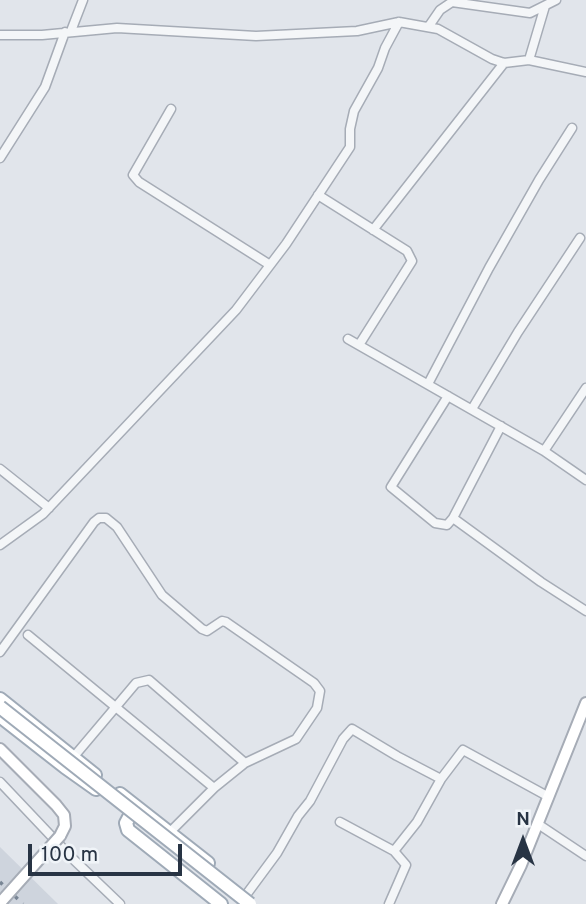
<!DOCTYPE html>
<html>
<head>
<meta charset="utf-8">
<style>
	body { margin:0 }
	#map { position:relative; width:586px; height:904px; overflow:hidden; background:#e1e5eb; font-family:Overpass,sans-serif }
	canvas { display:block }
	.north { position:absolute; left:488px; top:806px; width:70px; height:70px; -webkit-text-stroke:5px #f0f4f8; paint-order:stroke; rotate:0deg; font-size:19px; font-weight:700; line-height:28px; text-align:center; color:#283444 }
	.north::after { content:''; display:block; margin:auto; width:24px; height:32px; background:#283444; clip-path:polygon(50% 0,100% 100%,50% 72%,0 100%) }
	.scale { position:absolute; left:28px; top:844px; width:154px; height:32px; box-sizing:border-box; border:4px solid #283444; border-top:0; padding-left:9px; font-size:21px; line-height:24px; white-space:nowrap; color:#283444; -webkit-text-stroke:5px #f0f4f8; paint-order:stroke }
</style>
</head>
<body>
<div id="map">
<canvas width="586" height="904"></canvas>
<div class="north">N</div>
<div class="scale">100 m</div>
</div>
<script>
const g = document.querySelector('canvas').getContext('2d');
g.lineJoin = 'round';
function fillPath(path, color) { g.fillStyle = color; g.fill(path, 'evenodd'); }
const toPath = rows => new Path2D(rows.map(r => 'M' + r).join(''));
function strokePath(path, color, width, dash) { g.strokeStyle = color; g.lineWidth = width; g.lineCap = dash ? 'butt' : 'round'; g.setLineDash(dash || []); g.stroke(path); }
fillPath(toPath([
	[0,847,58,904,0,904]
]), '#ced4dd');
const street = toPath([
	[429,26,440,10,452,2,530,13,556,0],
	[71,31,83,0],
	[0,35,42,35,117,28,256,36,357,31,399,22,438,29,492,59,504,63,529,60,586,72],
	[529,60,545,6],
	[171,109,133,175,139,182,270,265],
	[0,158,45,87,65,32],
	[318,195,407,251,412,261,359,345],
	[373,230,504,63],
	[348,339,544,451,586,388],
	[428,384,489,268,539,180,572,128],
	[448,396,391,487,435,523,447,525,453,518,501,426],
	[472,409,518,332,580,238],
	[544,451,586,480],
	[0,469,49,508],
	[453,518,541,582,586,611],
	[0,545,43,514,236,310,286,244,350,147,350,129,354,111,378,68,385,48,399,22],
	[28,635,214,788],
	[0,652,94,522,99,518,106,518,117,527,162,595,202,629,207,631,222,621,226,622,314,683,320,691,317,708,296,739,245,763,214,788,170,832],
	[71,760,136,683,149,680,245,763],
	[0,782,72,858,120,904],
	[340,822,394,851,406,865,389,904],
	[538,824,586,856],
	[394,851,417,822,441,779,463,750,549,797],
	[246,895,277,853,298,816,310,801,343,739,352,729,397,756,441,779]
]);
const secondary = toPath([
	[0,749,56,805,64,815,65,826,60,836],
	[502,904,521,865,586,703]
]);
const primary = toPath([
	[0,699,95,775],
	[0,716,65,767,96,789],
	[120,794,208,863],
	[135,806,126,823,128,830,221,904]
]);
strokePath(street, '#a6acb6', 11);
strokePath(secondary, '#a6acb6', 14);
strokePath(primary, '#9faab7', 16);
strokePath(street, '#f4f6f8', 8);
strokePath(secondary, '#fff', 10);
strokePath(primary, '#fff', 12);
strokePath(toPath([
	[0,882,23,904]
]), '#798695', 3.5, [3.5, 7]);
const secondaryBridge = toPath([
	[0,903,60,836]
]);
const primaryBridge = toPath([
	[0,707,250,904]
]);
strokePath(secondaryBridge, '#a6acb6', 14, []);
strokePath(primaryBridge, '#9faab7', 16, []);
strokePath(secondaryBridge, '#fff', 10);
strokePath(primaryBridge, '#fff', 12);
</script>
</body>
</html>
